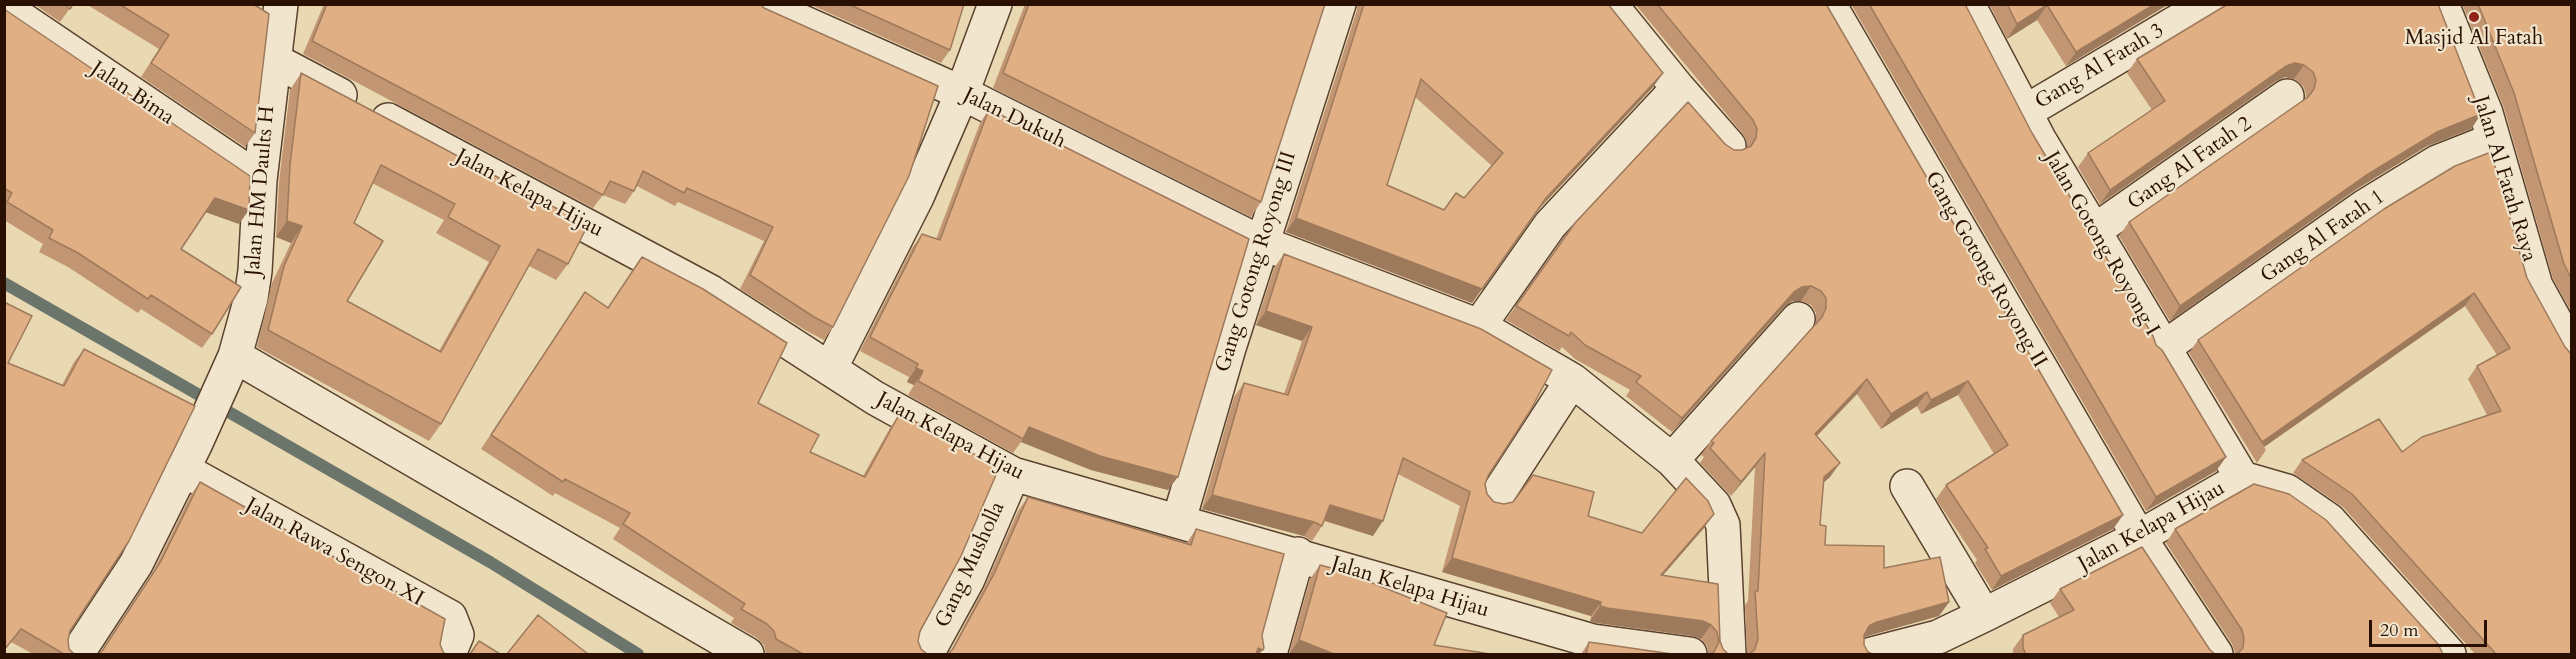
<!DOCTYPE html>
<html>
<head>
<meta charset="utf-8">
<style>
	body { margin:0 }
	#map { position:relative; width:2576px; height:659px; overflow:hidden; background:#e9d9b2; font-family:Cardo,serif }
	canvas { display:block }
	.frame { position:absolute; inset:0; border:6px solid #2a1003; pointer-events:none }
	.scale { position:absolute; left:2369px; top:620px; width:118px; height:27px; box-sizing:border-box; border:3px solid #2a1003; border-top:0; padding-left:8px; font-size:18px; line-height:21px; white-space:nowrap; color:#2a1003; -webkit-text-stroke:4px #f1e6cd; paint-order:stroke }
</style>
</head>
<body>
<div id="map">
<canvas width="2576" height="659"></canvas>
<div class="frame"></div>
<div class="scale">20 m</div>
</div>
<script>
const g = document.querySelector('canvas').getContext('2d');
g.lineJoin = 'round';
const toPath = rows => new Path2D(rows.map(r => 'M' + r).join(''));
function strokePath(path, color, width, dash) { g.strokeStyle = color; g.lineWidth = width; g.lineCap = dash ? 'butt' : 'round'; g.setLineDash(dash || []); g.stroke(path); }
function fillPath(path, color) { g.fillStyle = color; g.fill(path, 'evenodd'); }
function label(font, color, halo, rows, align = 'center') {
  g.font = font + ' Cardo,serif'; g.lineWidth = 4.5; g.setLineDash([]); g.textBaseline = 'middle'; g.strokeStyle = halo; g.fillStyle = color; for (const [text, x, y, turn = 0] of rows) {
    g.save(); g.translate(x, y); g.rotate((+turn || 0) * Math.PI / 180); g.textAlign = isNaN(turn) ? turn : align; if (halo) g.strokeText(text, 0, 0); g.fillText(text, 0, 0); g.restore();
  }
}
strokePath(toPath([
	[4,283,490,562,638,654]
]), '#6c756b', 12);
const street = toPath([
	[762,4,962,93,1262,243,1479,326,1572,380,1672,460,1714,505,1723,525,1729,654],
	[1610,4,1678,88,1729,146],
	[1829,4,2139,537,2216,654],
	[1968,4,2039,139,2242,478],
	[2442,4,2486,113,2536,286,2572,351],
	[4,7,260,180],
	[274,60,340,95],
	[2025,112,2207,4],
	[388,120,711,292,875,398,1013,474,1593,641,1690,654],
	[2094,231,2287,96],
	[1479,326,1550,225,1678,88],
	[2162,349,2365,206,2437,162,2493,140],
	[235,356,747,654],
	[830,369,917,197,962,93,995,4],
	[1672,460,1798,319],
	[182,469,450,617,457,635,449,654],
	[1907,486,1984,615],
	[1494,500,1572,380],
	[1179,520,1229,348,1339,4],
	[77,654,136,564,195,445,235,356,251,298,255,271,260,180,281,4],
	[927,654,968,579,1013,474],
	[1270,654,1298,554],
	[1872,654,1938,637,1984,615,2139,537,2242,478,2287,491,2329,520,2449,654]
]);
strokePath(street, '#5a422f', 36);
strokePath(street, '#f1e6cd', 33);
fillPath(toPath([
	[34,4,73,4,60,22],
	[86,4,253,4,255,133,245,147,141,77,159,49],
	[324,4,760,4,833,327,824,340,805,330,740,289,764,241,678,202,675,206,637,186,634,191,625,204,603,195,593,208,303,54],
	[809,4,964,4,950,50,941,63],
	[1025,4,1325,4,1261,202,1251,217,993,88],
	[1357,4,1608,4,1663,73,1653,87,1536,212,1472,303,1286,232,1357,10],
	[1415,97,1492,166,1464,198,1444,210,1387,185],
	[1635,4,1826,4,2123,515,2113,529,1992,590,1975,563,1977,560,1936,499,1946,485,1994,454,1958,395,1921,414,1917,406,1881,429,1857,394,1817,436,1830,477,1823,483,1820,525,1825,545,1884,568,1949,602,1939,616,1867,636,1864,638,1864,645,1868,652,1872,654,1747,654,1745,605,1748,601,1755,467,1731,496,1700,463,1704,457,1701,455,1711,441,1815,325,1816,322,1816,313,1811,305,1801,301,1792,301,1784,307,1672,432,1626,396,1630,390,1575,359,1562,347,1559,351,1506,320,1575,223,1725,144,1734,150,1742,150,1747,148,1747,143,1743,134],
	[1851,4,1965,4,2032,133,2156,345,2226,457,2216,471,2146,511],
	[1989,4,2169,4,2066,66,2037,20,2007,39],
	[2226,4,2438,4,2481,114,2471,129,2427,146,2355,190,2170,321,2119,236,2129,222,2305,99,2306,94,2303,86,2294,79,2285,77,2276,81,2100,204,2078,167,2088,153,2152,110,2127,73,2137,59,2225,7],
	[2462,4,2571,4,2571,311,2553,279,2504,108],
	[4,9,239,224,206,212,181,249,212,334,202,348,141,309,138,313,68,267,39,252,43,244,4,220],
	[301,73,568,264,556,280,529,266,441,424,429,441,257,347,272,283,291,243,276,237,279,182,290,90],
	[372,183,444,220,436,233,489,262,439,351,347,301,354,223],
	[989,109,1168,490,1091,470,1021,442,1013,453,908,395,914,385,907,382,909,377,860,351,912,248,922,234,936,239,980,123],
	[2491,152,2571,654,2475,654,2343,507,2293,473,2302,460,2402,452,2487,415,2468,379,2477,366,2497,355,2465,306,2264,447,2266,450,2257,463,2189,353,2198,340],
	[1284,254,1488,476,1485,484,1487,494,1494,502,1504,504,1588,516,1642,533,1704,528,1663,575,1718,584,1720,641,1723,649,1728,654,1708,654,1707,646,1701,639,1693,636,1597,623,1590,621,1591,616,1442,572,1460,506,1398,474,1373,536,1324,521,1322,526,1312,541,1304,536,1202,509,1234,397,1244,383,1284,394,1302,341,1256,325,1274,268],
	[585,292,758,403,810,452,863,476,890,428,900,413,920,631,918,641,921,649,927,654,766,654,764,645,757,638,731,623,734,618,613,539,620,528,555,493,553,496,481,449],
	[84,349,70,631,68,640,69,649,74,654,33,654,11,642,8,363,62,385,74,362],
	[200,482,440,644,443,652,101,652,152,574,191,495],
	[1028,497,1186,544,1196,529,1262,635,949,654,984,588,1018,511],
	[2175,529,2443,654,2234,654,2235,652,2232,644,2166,543],
	[1320,565,1434,645,1289,654,1310,579],
	[2060,589,2210,650,2215,654,2013,654,2013,649,2023,635,2059,617,2050,603],
	[1589,642,1672,654,1581,654]
]), '#c29672');
fillPath(toPath([
	[2155,4,2169,4,2066,66,2076,52],
	[2047,5,2037,20,2007,39,2017,24],
	[2295,63,2304,65,2294,79,2285,77,2276,81,2100,204,2110,190,2286,66],
	[1663,73,1653,87,1536,212,1472,303,1286,232,1296,218,1482,289,1546,198],
	[2481,114,2471,129,2427,146,2355,190,2170,321,2180,306,2365,176,2437,132],
	[215,198,249,210,239,224,205,212],
	[287,221,302,226,291,243,276,237],
	[1811,286,1801,301,1792,301,1784,307,1672,432,1682,418,1794,292,1802,287],
	[2474,293,2465,306,2264,447,2262,442],
	[1266,311,1312,327,1302,341,1256,325],
	[916,368,923,371,914,385,907,382],
	[1867,379,1857,394,1805,448,1815,434],
	[1968,381,1958,395,1921,414,1931,400],
	[1927,392,1917,406,1881,429,1891,414],
	[1029,427,1178,477,1168,490,1091,470,1021,442],
	[1765,453,1755,467,1731,496,1741,482],
	[2226,457,2216,471,2146,511,2156,497],
	[1840,463,1830,477,1814,491,1824,477],
	[1212,495,1314,522,1304,536,1202,509],
	[1330,505,1383,521,1373,536,1320,519],
	[1714,514,1704,528,1651,589,1661,575],
	[2123,515,2113,529,1992,590,2001,576],
	[1452,558,1601,602,1591,616,1442,572],
	[1949,602,1939,616,1867,636,1859,640,1869,626,1877,622],
	[1600,606,1703,621,1711,625,1701,639,1693,636,1597,623,1590,621],
	[1299,640,1334,654,1289,654],
	[1258,648,1263,650,1259,654,1254,654]
]), '#9e7a5c');
const building = toPath([
	[64,4,73,4,70,9,64,4],
	[119,4,253,4,269,14,255,133,151,63,169,35,119,4],
	[327,4,760,4,764,8,938,86,909,176,833,327,814,317,750,275,773,227,687,188,684,193,643,171,634,191,610,181,603,195,312,41,327,4],
	[848,4,964,4,950,50,848,4],
	[1029,4,1325,4,1261,202,1003,73,1029,4],
	[1364,4,1608,4,1663,73,1546,198,1482,289,1296,218,1364,4],
	[1421,79,1503,153,1464,198,1456,193,1444,210,1387,185,1421,79],
	[1657,4,1826,4,2123,515,2001,576,1985,549,1988,548,1946,485,2008,445,1968,381,1931,400,1927,392,1891,414,1867,379,1815,434,1840,463,1824,477,1820,525,1826,526,1825,545,1884,546,1884,568,1940,557,1949,602,1877,622,1869,626,1864,635,1864,645,1868,652,1872,654,1750,654,1755,649,1758,639,1755,591,1758,591,1765,453,1741,482,1710,448,1714,443,1711,441,1822,317,1826,308,1826,298,1821,291,1811,286,1802,287,1794,292,1682,418,1636,382,1641,376,1585,345,1571,332,1569,336,1516,306,1575,223,1688,102,1725,144,1734,150,1742,150,1751,146,1756,138,1757,129,1753,120,1657,4],
	[1869,4,1965,4,2032,133,2153,336,2156,345,2162,350,2226,457,2156,497,1869,4],
	[2007,4,2155,4,2076,52,2047,5,2017,24,2007,4],
	[2228,4,2438,4,2481,114,2437,132,2365,176,2180,306,2129,222,2308,97,2314,89,2316,80,2313,72,2304,65,2295,63,2286,66,2110,190,2088,153,2165,101,2137,59,2228,4],
	[2478,4,2571,4,2571,278,2564,264,2514,93,2478,4],
	[4,9,250,176,249,210,215,198,181,249,241,287,212,334,151,295,148,299,78,253,49,238,53,230,7,202,12,193,4,188,4,9],
	[301,73,588,225,568,264,538,249,441,424,268,330,284,266,302,226,287,221,290,165,301,73],
	[381,165,455,204,448,217,500,246,441,352,347,301,383,241,354,223,381,165],
	[989,109,1249,239,1178,477,1100,456,1029,427,1023,439,918,381,923,371,916,368,918,364,870,337,922,234,940,240,989,109],
	[2491,152,2527,278,2565,347,2571,354,2571,654,2496,654,2352,494,2302,460,2379,419,2402,452,2422,437,2501,411,2477,366,2510,348,2474,293,2262,442,2198,340,2384,209,2455,166,2491,152],
	[1284,254,1481,329,1552,370,1530,411,1488,476,1485,484,1487,494,1494,502,1504,504,1513,502,1533,475,1594,492,1588,516,1642,533,1686,478,1708,501,1714,514,1661,575,1718,584,1720,641,1723,649,1728,654,1710,654,1714,652,1719,642,1717,632,1711,625,1703,621,1607,608,1600,606,1601,602,1452,558,1470,492,1403,458,1383,521,1330,505,1322,526,1314,522,1212,495,1244,383,1288,395,1312,327,1266,311,1284,254],
	[642,257,703,289,787,343,758,403,819,435,810,452,865,477,900,413,999,468,961,556,920,631,918,641,921,649,927,654,803,654,776,639,774,631,767,624,741,609,745,604,623,524,630,513,565,479,563,482,491,435,585,292,608,308,642,257],
	[4,302,32,316,8,363,64,386,84,349,195,406,129,541,70,631,68,640,69,649,74,654,64,654,21,629,4,650,4,302],
	[200,482,445,619,440,644,443,652,446,654,98,654,102,651,161,561,200,482],
	[2254,484,2289,494,2326,520,2438,644,2443,654,2237,654,2243,648,2244,638,2242,630,2175,529,2254,484],
	[1028,497,1191,545,1196,529,1284,554,1262,635,1264,648,1263,650,1258,648,1256,654,948,654,953,649,994,574,1028,497],
	[2142,547,2210,650,2215,654,2026,654,2023,648,2023,635,2074,610,2060,589,2142,547],
	[1320,565,1343,571,1447,613,1434,645,1490,654,1334,654,1299,640,1320,565],
	[538,615,588,654,507,654,538,615],
	[479,641,500,654,470,654,479,641],
	[1589,642,1672,654,1586,654,1589,642]
]);
fillPath(building, '#e1af84');
strokePath(building, '#9e7a5c', 1.5);
for (const [x, y, r, color] of [
	[2474,17,6,"#8f2418"]
]) { const dot = new Path2D(); dot.arc(x, y, r, 0, 2 * Math.PI); g.fillStyle = color; g.fill(dot); strokePath(dot, '#f1e6cd', 2); }
label('21px', '#2a1003', '#f1e6cd', [
	["Masjid Al Fatah",2474,39]
]);
label('21px', '#2a1003', '#f1e6cd', [
	["Gang Al Fatah 3",2100,67,-31],
	["Jalan Bima",132,94,34],
	["Jalan Dukuh",1014,119,26],
	["Gang Al Fatah 2",2190,164,-35],
	["Jalan Al Fatah Raya",2504,179,73],
	["Jalan HM Daults H",261,191,-85],
	["Jalan Kelapa Hijau",529,194,28],
	["Gang Al Fatah 1",2323,237,-35],
	["Jalan Gotong Royong I",2101,244,60],
	["Gang Gotong Royong III",1257,262,-73],
	["Gang Gotong Royong II",1985,270,60],
	["Jalan Kelapa Hijau",950,437,28],
	["Jalan Kelapa Hijau",2152,527,-29],
	["Jalan Rawa Sengon XI",334,553,29],
	["Gang Musholla",971,565,-65],
	["Jalan Kelapa Hijau",1410,588,17]
]);
</script>
</body>
</html>
